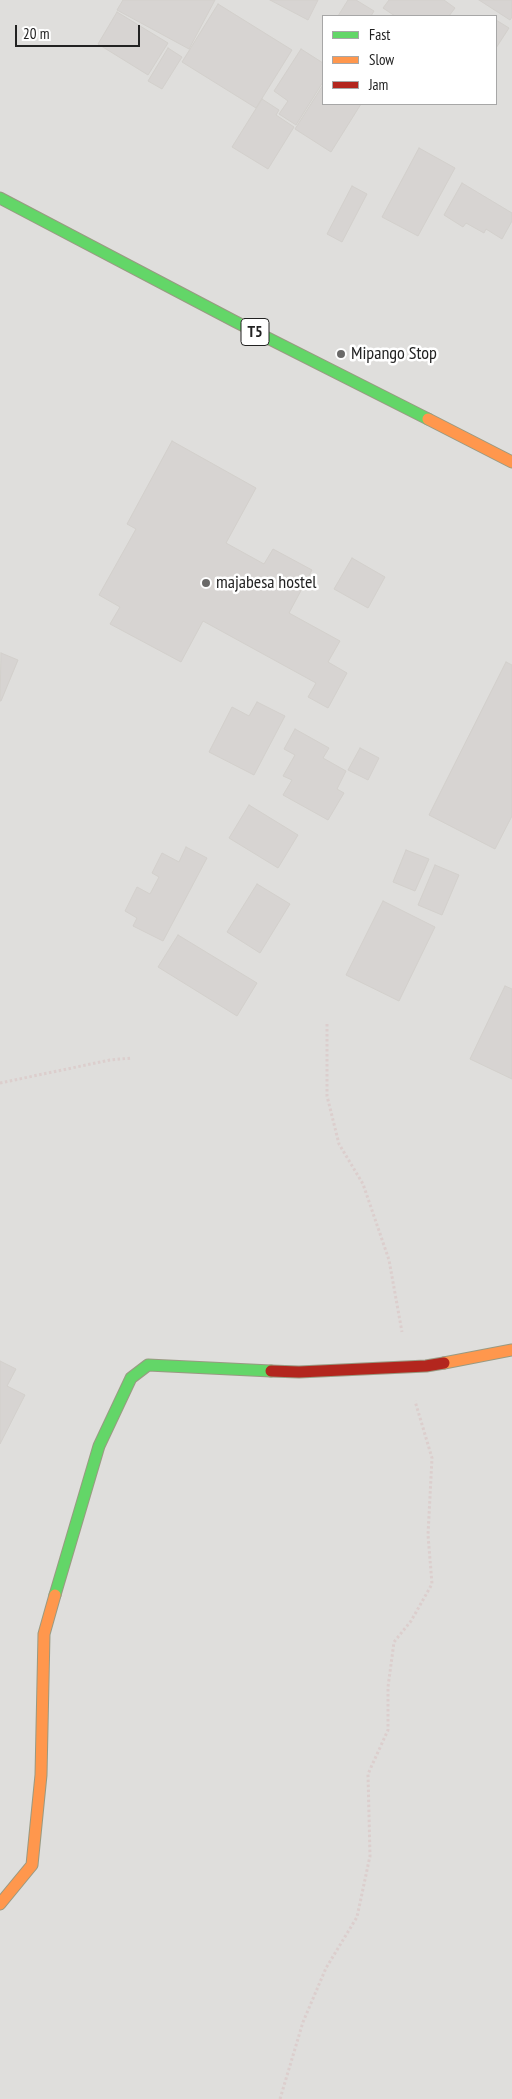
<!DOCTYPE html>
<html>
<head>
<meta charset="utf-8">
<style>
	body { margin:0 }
	#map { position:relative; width:512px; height:2099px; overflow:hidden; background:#f0eeeb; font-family:"PT Sans Narrow",sans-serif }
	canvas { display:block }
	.legend { position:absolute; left:322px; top:15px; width:175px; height:90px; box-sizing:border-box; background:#fff; border:1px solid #a7a7a7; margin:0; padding:6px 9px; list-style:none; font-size:15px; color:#222 }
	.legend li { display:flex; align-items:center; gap:10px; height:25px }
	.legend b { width:25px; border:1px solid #a7a7a7 }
	.scale { position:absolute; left:15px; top:25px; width:125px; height:22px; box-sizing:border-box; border:2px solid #222; border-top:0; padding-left:6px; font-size:15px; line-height:18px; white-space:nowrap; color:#222; -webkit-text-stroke:4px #fff; paint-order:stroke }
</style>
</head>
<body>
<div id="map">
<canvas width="512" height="2099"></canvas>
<ul class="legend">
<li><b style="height:6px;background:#63d668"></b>Fast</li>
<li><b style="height:6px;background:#ff974d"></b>Slow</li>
<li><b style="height:6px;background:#b3261e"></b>Jam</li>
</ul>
<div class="scale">20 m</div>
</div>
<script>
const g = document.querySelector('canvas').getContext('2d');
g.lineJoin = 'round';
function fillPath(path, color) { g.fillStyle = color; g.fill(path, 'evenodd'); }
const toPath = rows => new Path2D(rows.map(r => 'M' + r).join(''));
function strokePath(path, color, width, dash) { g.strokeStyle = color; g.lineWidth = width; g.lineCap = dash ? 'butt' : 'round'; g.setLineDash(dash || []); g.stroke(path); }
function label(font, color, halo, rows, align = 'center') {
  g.font = font + ' "PT Sans Narrow",sans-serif'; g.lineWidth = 5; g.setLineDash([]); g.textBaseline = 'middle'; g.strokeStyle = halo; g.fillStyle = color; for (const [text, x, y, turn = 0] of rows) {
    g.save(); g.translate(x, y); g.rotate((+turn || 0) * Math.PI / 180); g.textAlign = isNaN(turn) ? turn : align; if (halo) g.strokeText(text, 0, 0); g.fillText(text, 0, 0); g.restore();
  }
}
fillPath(toPath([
	[0,0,512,0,512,2099,0,2099],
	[323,16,496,16,496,104,323,104]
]), '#dfdedc');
const building = toPath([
	[123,0,215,0,189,49,117,10,123,0],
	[270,0,318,0,308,20,270,0],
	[348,0,356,0,374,11,371,16,338,16,348,0],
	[389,0,444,0,455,8,449,16,395,16,383,8,389,0],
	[479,0,512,0,512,17,510,20,479,0],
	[218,4,292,50,256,108,182,62,218,4],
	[117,12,168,43,148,75,98,44,117,12],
	[496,20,509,28,496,48,496,20],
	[168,48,182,57,162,89,148,81,168,48],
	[301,49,323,63,323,82,296,125,279,114,288,101,274,91,301,49],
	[323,85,323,104,361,104,331,152,295,129,323,85],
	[262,99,279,110,276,115,294,127,268,169,232,147,262,99],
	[419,148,455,168,418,236,382,217,419,148],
	[462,183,512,213,512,221,502,239,486,229,484,233,466,223,463,227,444,215,462,183],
	[352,186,367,194,342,242,327,234,352,186],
	[172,441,256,488,226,543,264,564,273,549,312,570,289,613,340,641,328,662,347,673,328,708,308,697,316,683,203,621,181,662,110,624,120,607,99,595,136,529,127,524,172,441],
	[352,558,385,577,368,608,334,589,352,558],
	[1,653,18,660,1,701,0,701,1,653],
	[506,662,512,665,512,816,495,849,429,815,506,662],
	[257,702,285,716,254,775,209,752,232,707,249,716,257,702],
	[295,729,329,748,323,758,346,771,337,789,344,793,328,820,283,795,292,780,283,776,295,755,284,749,295,729],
	[360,748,379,758,368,780,348,770,360,748],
	[249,805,298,835,278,868,229,838,249,805],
	[186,847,207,858,163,941,133,926,137,918,125,911,137,887,150,894,159,877,152,873,162,853,179,862,186,847],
	[406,850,429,859,415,891,393,882,406,850],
	[435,865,459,875,442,915,418,905,435,865],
	[257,884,290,904,260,953,227,932,257,884],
	[383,901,435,927,399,1001,346,975,383,901],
	[178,935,257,983,237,1016,158,967,178,935],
	[505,986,512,989,512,1079,470,1059,505,986],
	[0,1361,16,1369,7,1386,25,1395,0,1444,0,1361]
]);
fillPath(building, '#d7d4d2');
strokePath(building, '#d3d0cc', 1);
const fast = toPath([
	[0,198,236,322,428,419],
	[55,1595,99,1446,131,1378,148,1365,271,1371]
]);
const slow = toPath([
	[428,419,512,462],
	[444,1363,512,1350],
	[0,1904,32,1865,41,1775,44,1634,55,1595]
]);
const jam = toPath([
	[271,1371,299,1372,426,1366,444,1363]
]);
strokePath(fast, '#999a82', 13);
strokePath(slow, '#999a82', 13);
strokePath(jam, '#999a82', 13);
strokePath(toPath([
	[327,1024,327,1096,339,1144,363,1184,389,1260,402,1332],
	[0,1083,110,1060,132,1058],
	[280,2099,303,2022,326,1968,357,1917,370,1856,368,1774,388,1730,388,1687,394,1642,411,1621,432,1584,428,1535,432,1458,415,1401]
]), '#dccecd', 3, [2.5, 2.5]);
strokePath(fast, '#63d668', 11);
strokePath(slow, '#ff974d', 11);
strokePath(jam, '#b3261e', 11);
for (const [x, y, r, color] of [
	[341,354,5,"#6a6968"],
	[206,583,5,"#6a6968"]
]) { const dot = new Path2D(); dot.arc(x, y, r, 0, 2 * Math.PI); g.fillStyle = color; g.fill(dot); strokePath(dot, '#fff', 2); }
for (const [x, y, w] of [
	[255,332,28]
]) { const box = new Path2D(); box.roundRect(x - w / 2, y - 13.5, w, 27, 4); g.fillStyle = '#fff'; g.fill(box); strokePath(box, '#222', 1); }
label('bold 16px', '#222', null, [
	["T5",255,332]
]);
label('18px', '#222', '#fff', [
	["Mipango Stop",351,354],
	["majabesa hostel",216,583]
], 'left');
</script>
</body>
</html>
